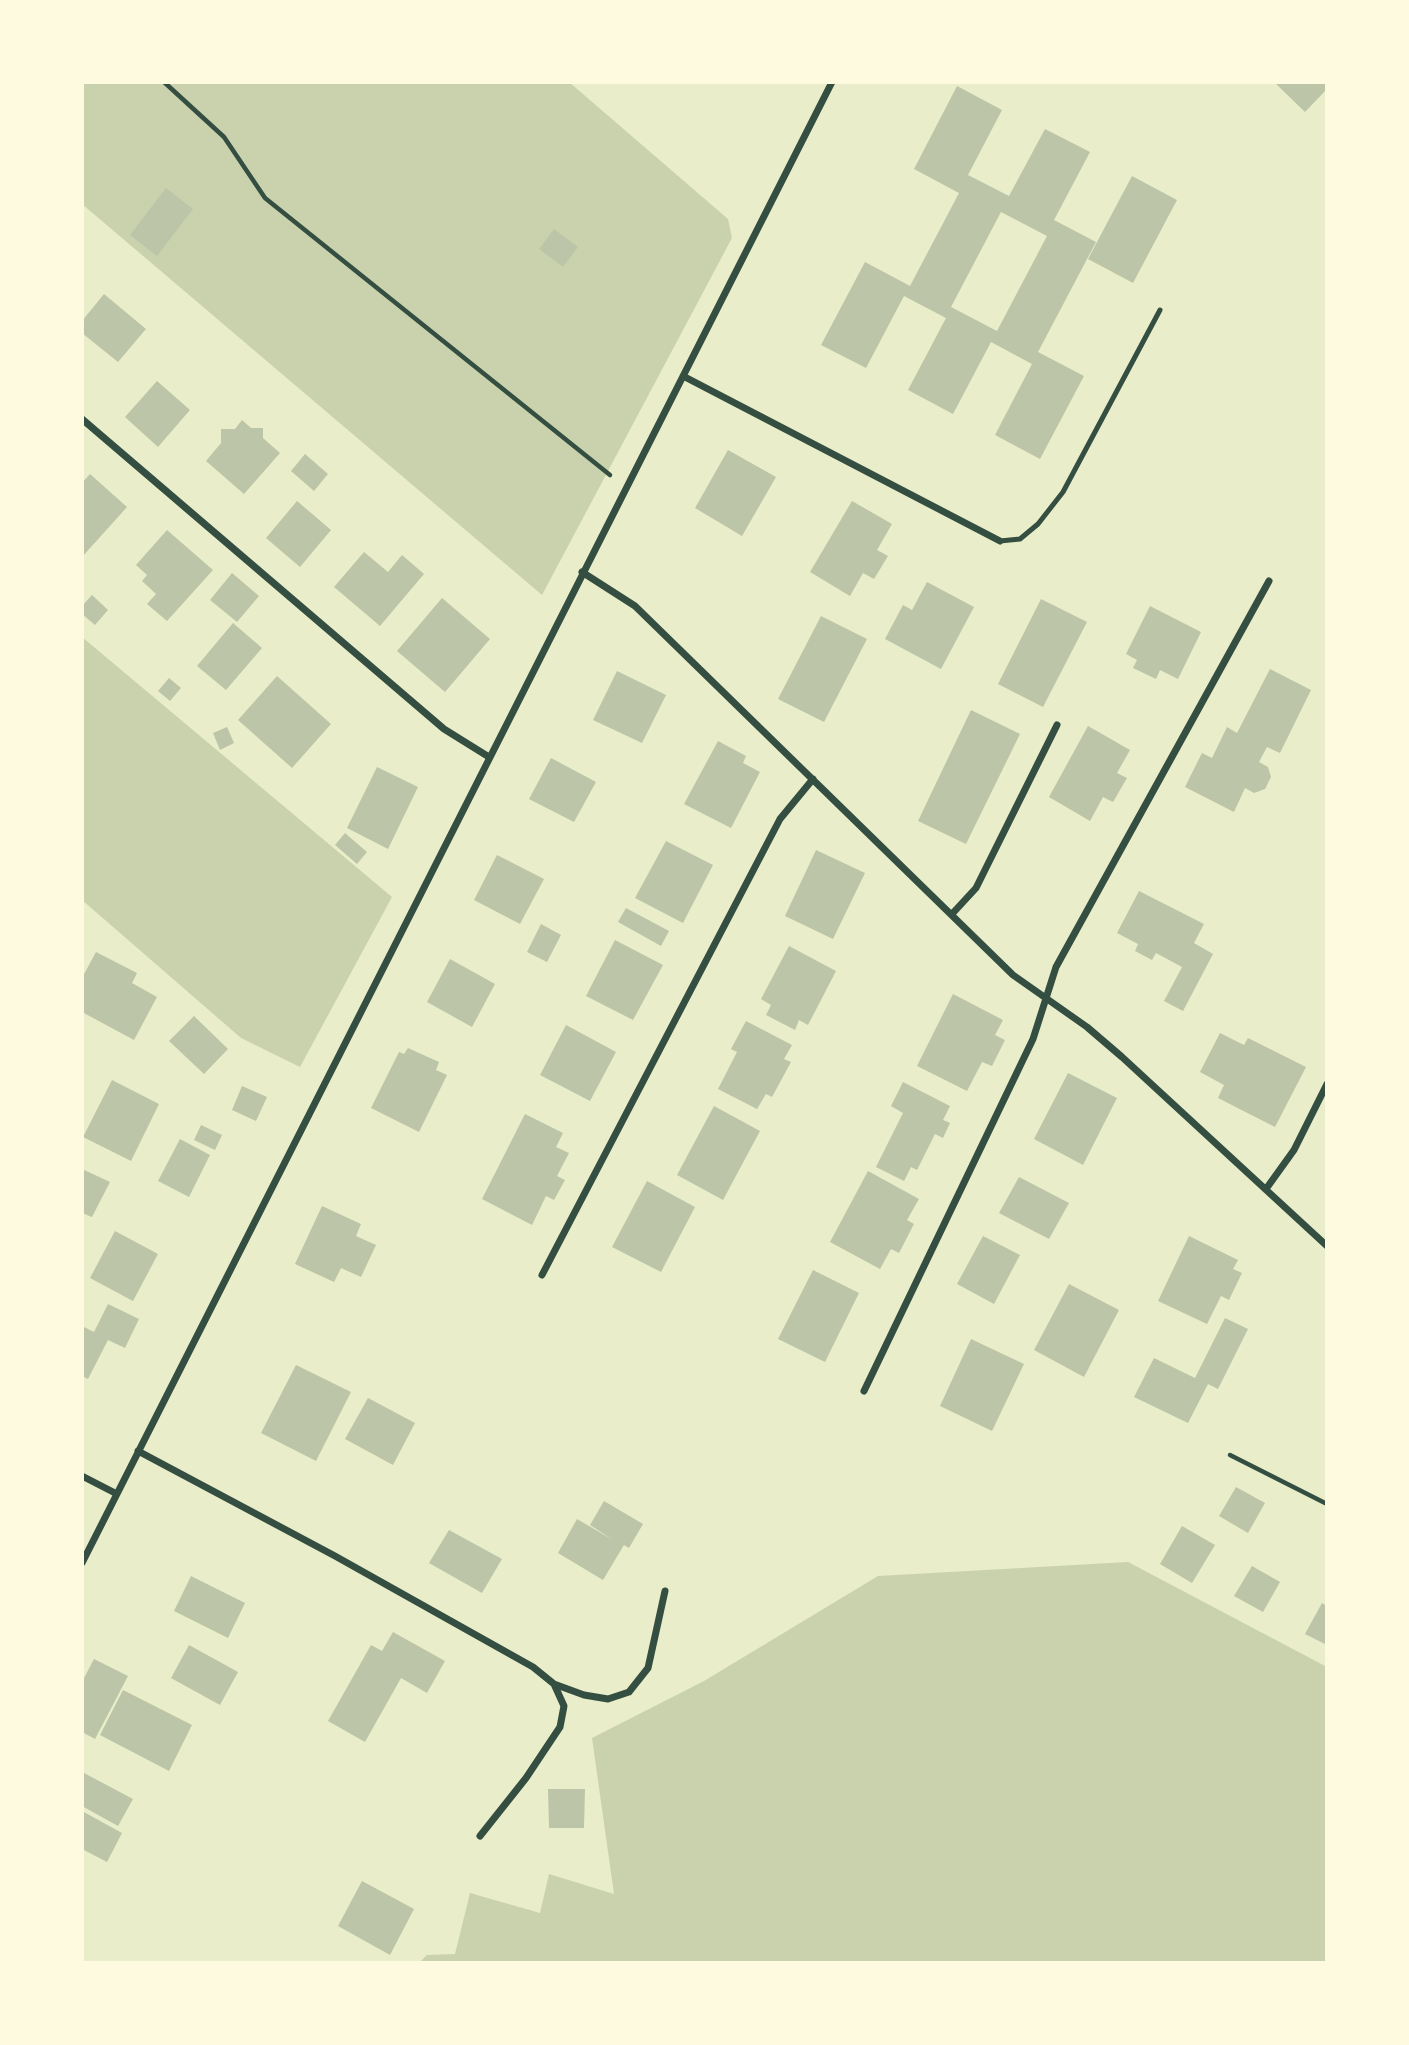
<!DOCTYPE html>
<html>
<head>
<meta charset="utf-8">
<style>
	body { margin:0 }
	#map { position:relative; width:1409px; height:2045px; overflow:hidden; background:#e9edc9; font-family:"Roboto Condensed",sans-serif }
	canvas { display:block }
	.frame { position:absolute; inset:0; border:84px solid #fefae0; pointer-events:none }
</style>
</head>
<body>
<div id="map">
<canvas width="1409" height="2045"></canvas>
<div class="frame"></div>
</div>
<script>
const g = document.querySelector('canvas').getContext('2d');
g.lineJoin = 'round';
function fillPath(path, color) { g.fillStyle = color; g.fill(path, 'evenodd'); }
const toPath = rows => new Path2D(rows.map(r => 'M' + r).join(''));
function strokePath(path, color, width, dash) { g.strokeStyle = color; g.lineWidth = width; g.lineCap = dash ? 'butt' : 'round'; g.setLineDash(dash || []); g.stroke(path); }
fillPath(toPath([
	[82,82,569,82,728,219,732,238,542,595,82,204],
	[82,637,392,897,300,1067,241,1038,82,900],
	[1128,1562,1327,1667,1327,1963,419,1963,427,1955,455,1954,470,1893,540,1913,549,1874,614,1894,592,1738,704,1681,878,1576]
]), '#cad2ad');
fillPath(toPath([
	[1274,82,1327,82,1327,89,1305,112],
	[957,86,1002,110,968,175,1009,196,1045,129,1090,152,1054,220,1096,242,1038,352,1084,376,1040,459,995,435,1032,364,991,342,953,414,908,390,946,318,904,296,866,368,821,345,865,262,910,286,959,193,914,169],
	[1001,212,1047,236,997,331,951,307],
	[1132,176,1177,200,1133,283,1088,259],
	[166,188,193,209,157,256,130,235],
	[554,229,578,247,563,267,539,249],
	[104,294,146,329,118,362,82,333,82,321],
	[157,381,190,410,158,447,125,417],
	[242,420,251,428,263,428,263,438,280,453,244,494,206,461,221,443,221,429,235,429],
	[728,450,776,477,742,536,695,508],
	[305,454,328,474,314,491,291,471],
	[90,474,127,507,82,557,82,483],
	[297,501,331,530,300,567,266,538],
	[852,501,892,524,877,550,888,556,874,579,863,573,850,596,810,572],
	[167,530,213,570,167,621,147,604,156,594,142,581,147,575,136,565],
	[364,552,388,572,402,555,424,574,380,626,334,587],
	[232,573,259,596,237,622,210,600],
	[927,582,974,607,941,669,885,639,903,605,912,610],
	[92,595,108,610,95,625,82,614,82,606],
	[442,598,490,639,445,692,397,651],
	[1041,599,1087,622,1043,707,998,684],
	[1150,606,1201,632,1178,679,1160,670,1156,679,1133,668,1137,660,1126,654],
	[821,616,867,639,824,722,778,699],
	[233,623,262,648,226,690,197,666],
	[1270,669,1311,690,1280,753,1267,747,1259,762,1268,767,1271,777,1265,789,1254,793,1245,788,1234,812,1185,787,1202,753,1212,758,1227,727,1237,733],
	[617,671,666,695,642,743,593,720],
	[277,676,331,724,292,768,238,720],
	[169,678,181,688,170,701,158,691],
	[971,710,1020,734,966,844,918,821],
	[1088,726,1130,750,1117,773,1127,778,1113,802,1103,797,1090,821,1049,797],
	[227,727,234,743,220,750,213,733],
	[718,741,746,756,743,763,760,772,731,828,684,804],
	[551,758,596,782,574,822,529,799],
	[377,767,418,787,388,849,347,828],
	[345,833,367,852,357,864,335,845],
	[666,841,713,865,683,923,635,898],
	[816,850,865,873,833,939,785,916],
	[497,855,544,879,520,924,474,900],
	[1139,891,1204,924,1194,943,1213,954,1183,1011,1164,1001,1182,967,1156,953,1152,960,1135,951,1138,944,1117,933],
	[626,908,669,931,661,946,618,922],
	[541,924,561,935,547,962,527,952],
	[615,940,663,965,633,1020,586,996],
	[789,946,836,971,808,1025,799,1020,795,1030,766,1015,771,1005,761,999],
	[96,952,137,973,132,983,157,997,134,1040,82,1012,82,978],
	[450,959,495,984,472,1027,427,1002],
	[953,994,1003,1020,995,1035,1005,1040,992,1066,982,1062,967,1091,917,1066],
	[194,1016,228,1049,204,1074,169,1041],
	[746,1021,792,1045,784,1059,791,1062,772,1097,766,1094,757,1109,718,1089,737,1052,731,1049],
	[566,1025,616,1052,590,1101,540,1075],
	[1220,1033,1244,1045,1248,1038,1306,1067,1275,1127,1218,1098,1224,1085,1200,1072],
	[408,1048,439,1062,436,1070,447,1075,419,1132,371,1108,399,1052,404,1054],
	[1068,1073,1117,1098,1083,1165,1034,1139],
	[112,1080,159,1104,131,1161,83,1137],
	[903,1082,950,1106,943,1120,950,1123,943,1138,935,1134,917,1170,911,1167,904,1181,876,1167,903,1113,891,1106],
	[242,1086,267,1097,256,1121,232,1110],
	[714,1106,760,1131,723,1200,677,1175],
	[525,1114,563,1133,556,1147,569,1153,557,1176,565,1180,554,1200,546,1196,532,1225,482,1199],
	[201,1125,222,1135,215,1150,194,1140],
	[180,1139,210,1155,189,1197,158,1181],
	[82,1169,110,1182,92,1217,82,1213],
	[868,1171,919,1199,907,1220,914,1224,899,1253,891,1249,880,1269,830,1242],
	[1019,1177,1069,1203,1049,1239,999,1213],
	[647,1181,695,1207,661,1272,612,1247],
	[322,1206,361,1224,356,1236,376,1245,361,1277,341,1268,334,1282,295,1264],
	[115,1231,158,1254,133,1301,90,1278],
	[983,1236,1020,1255,994,1304,957,1284],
	[1189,1236,1238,1260,1233,1269,1242,1273,1229,1300,1221,1296,1207,1324,1158,1301],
	[813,1270,859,1293,825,1362,778,1339],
	[1069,1284,1119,1310,1084,1377,1034,1350],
	[108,1304,139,1319,125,1348,108,1340,88,1379,82,1376,82,1326,94,1332],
	[1225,1318,1248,1329,1218,1389,1208,1384,1188,1423,1134,1397,1154,1358,1195,1378],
	[971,1339,1024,1364,992,1431,940,1406],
	[296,1365,351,1392,316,1461,261,1433],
	[368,1398,415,1423,393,1465,345,1439],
	[1236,1487,1265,1503,1248,1533,1219,1516],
	[604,1501,643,1524,629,1548,624,1545,603,1580,558,1553,577,1519,613,1540,590,1525],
	[1182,1526,1215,1545,1192,1583,1160,1564],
	[449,1530,502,1559,482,1593,429,1563],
	[1252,1566,1280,1582,1263,1612,1234,1596],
	[191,1576,245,1603,228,1638,174,1611],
	[1322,1603,1327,1606,1327,1645,1305,1634],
	[393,1632,445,1661,427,1693,401,1678,365,1742,328,1721,371,1645,382,1651],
	[189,1645,238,1672,220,1705,171,1678],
	[94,1659,128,1676,95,1739,82,1732,82,1682],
	[123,1690,192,1725,169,1771,100,1735],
	[82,1772,133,1799,118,1826,82,1806],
	[548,1789,585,1789,584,1828,549,1828],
	[82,1811,122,1833,107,1862,82,1849],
	[362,1881,414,1909,390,1955,338,1926]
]), '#bcc5a7');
strokePath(toPath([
	[164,82,224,137,265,198,610,475],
	[1230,1455,1327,1504]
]), '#344e41', 4.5);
strokePath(toPath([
	[1000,541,1020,539,1038,524,1063,492,1160,310]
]), '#344e41', 5);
strokePath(toPath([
	[683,376,1000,541],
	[82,419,444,729,489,757],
	[582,572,635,606,1013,975,1087,1027,1122,1057,1327,1246],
	[952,914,976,888,1057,725],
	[1266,1189,1294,1150,1327,1084],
	[542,1275,780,819,813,779],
	[864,1391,1033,1039,1056,967,1269,581],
	[138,1451,335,1556,533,1667,554,1684,564,1706,560,1727,526,1778,480,1836],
	[82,1476,117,1494],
	[82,1563,832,82],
	[554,1684,584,1695,608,1699,629,1692,648,1668,665,1591]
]), '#344e41', 7);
</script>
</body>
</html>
